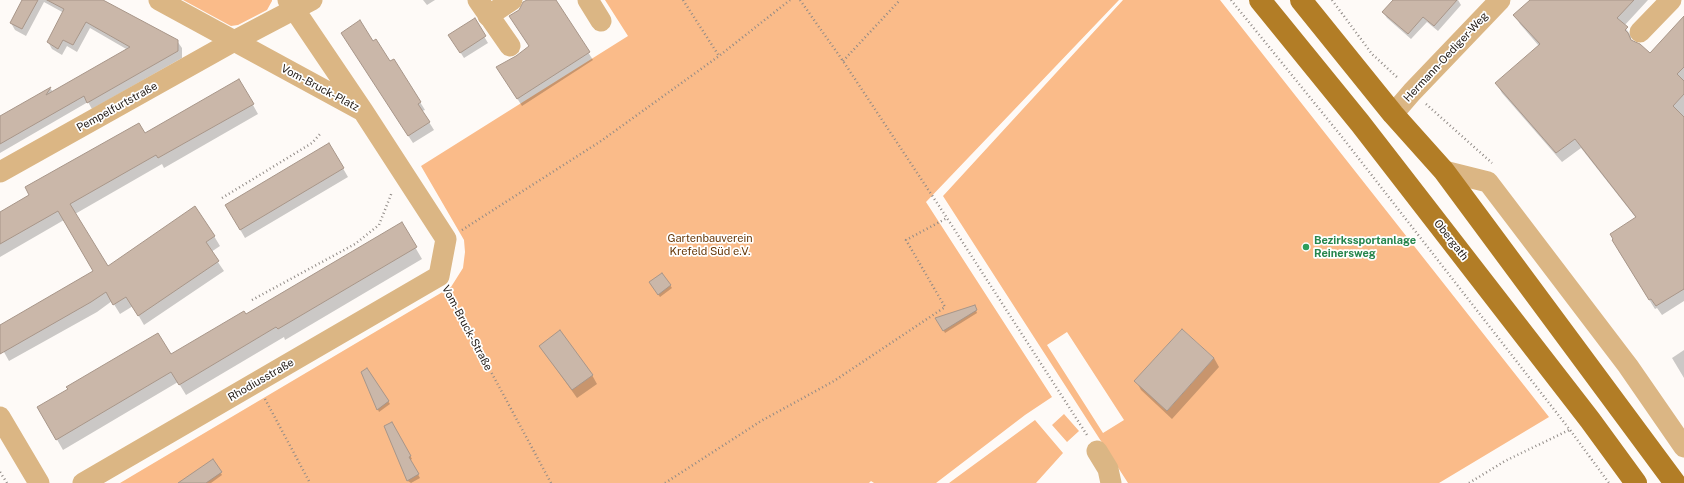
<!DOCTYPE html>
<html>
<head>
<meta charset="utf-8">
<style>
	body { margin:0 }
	canvas { display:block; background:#fefaf7 }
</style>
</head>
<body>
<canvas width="1684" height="483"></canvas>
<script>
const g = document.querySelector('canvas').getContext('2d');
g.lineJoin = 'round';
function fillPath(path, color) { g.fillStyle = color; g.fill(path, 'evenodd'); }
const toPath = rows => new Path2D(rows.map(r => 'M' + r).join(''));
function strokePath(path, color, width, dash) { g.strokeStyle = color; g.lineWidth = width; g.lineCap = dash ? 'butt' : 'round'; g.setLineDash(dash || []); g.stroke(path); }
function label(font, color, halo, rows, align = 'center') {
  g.font = font + ' "Public Sans",sans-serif'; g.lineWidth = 3.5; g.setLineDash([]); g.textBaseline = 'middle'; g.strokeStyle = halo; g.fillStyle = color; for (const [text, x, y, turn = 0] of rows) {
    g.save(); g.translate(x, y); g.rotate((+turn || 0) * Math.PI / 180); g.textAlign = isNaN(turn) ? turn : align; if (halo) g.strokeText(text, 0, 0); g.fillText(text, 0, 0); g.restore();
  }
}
fillPath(toPath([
	[183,0,272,0,272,1,267,10,238,25,231,26],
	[605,0,1119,0,926,202,1052,397,1025,415,936,483,874,483,871,481,869,483,120,483,451,287,463,268,465,252,464,240,421,166,628,36],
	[1123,0,1220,0,1549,417,1439,483,1128,483,943,196],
	[1182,329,1214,358,1167,411,1135,381],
	[1067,332,1124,420,1103,433,1047,345],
	[1064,414,1079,431,1067,442,1052,425],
	[1035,420,1063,453,1036,483,949,483]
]), '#fabb89');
fillPath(toPath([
	[23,0,101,0,177,41,182,48,182,58,92,109,88,102,0,153,0,117,50,88,53,92,128,50,90,28,77,52,67,46,62,55,52,49,48,42,64,13,44,2,26,36,15,30,11,23],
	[423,0,435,0,427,5],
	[528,0,555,0,593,60,522,106,502,75,517,57,530,47,520,10],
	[1394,0,1458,0,1461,5,1438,31,1427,22,1411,39,1387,18,1383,12],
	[1531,0,1648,0,1624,26,1632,37,1631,39,1632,42,1650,54,1684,18,1684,301,1662,315,1657,308,1655,309,1618,250,1636,218,1581,148,1562,162,1502,93,1496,83,1539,46,1520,24,1515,15],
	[474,20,488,43,464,58,453,41],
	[346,40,373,42,420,102,425,110,422,111,434,130,413,143],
	[239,80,258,114,164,168,162,164,75,214,107,268,214,236,220,246,211,252,224,271,144,325,133,306,120,314,112,301,97,312,9,361,0,345,0,326,94,271,64,220,0,257,0,213,144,134],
	[329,144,348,177,245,238,226,205],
	[401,223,422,259,285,340,284,337,186,395,178,382,63,450,39,408,170,356,245,315],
	[662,274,672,288,660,297,652,285],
	[974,306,977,313,945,333,937,318],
	[1182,330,1214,358,1219,367,1172,419,1141,390,1136,381],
	[540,346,592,375,597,384,577,398],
	[1684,350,1684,378,1672,358],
	[366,370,390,404,379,412,362,372],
	[392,424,412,459,410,460,420,478,411,483,408,481,385,427],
	[213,461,222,475,211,483,187,483]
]), '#0003');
const building = toPath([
	[22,0,38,0,22,29,10,23,22,0],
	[47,0,103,0,178,40,178,51,87,103,84,96,0,144,0,116,51,87,46,95,130,47,86,22,73,45,63,40,58,49,47,42,64,9,47,0],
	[527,0,556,0,590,52,517,99,496,67,516,56,529,46,509,16,519,10,523,2,527,0],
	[1393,0,1457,0,1434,26,1423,17,1408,34,1382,12,1393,0],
	[1530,0,1634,0,1617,18,1628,27,1625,30,1628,33,1631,40,1640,44,1650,53,1684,16,1684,67,1677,74,1684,81,1684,94,1673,106,1684,117,1684,289,1656,306,1651,299,1649,300,1612,240,1613,239,1610,234,1636,217,1575,139,1556,153,1495,83,1540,44,1513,15,1530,0],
	[475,18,486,36,460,53,448,35,475,18],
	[360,20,373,41,376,39,390,61,394,59,421,102,418,104,430,122,408,136,341,33,360,20],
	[239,79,254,104,158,158,156,155,70,204,108,266,195,206,215,236,206,242,219,261,138,316,126,297,113,305,106,292,91,302,0,354,0,325,93,271,58,211,0,244,0,212,29,195,25,187,139,123,145,133,239,79],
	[329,143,344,168,240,230,225,205,329,143],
	[402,222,417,247,278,329,276,327,179,385,171,372,56,440,37,407,68,389,66,387,158,333,171,354,244,311,246,314,402,222],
	[662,273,671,285,658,295,649,282,662,273],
	[975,305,977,310,943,331,935,318,975,305],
	[1182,329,1214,358,1167,411,1134,381,1182,329],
	[560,330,593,375,572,390,539,346,560,330],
	[367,368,389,401,377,410,361,372,367,368],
	[392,422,411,456,409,457,419,474,407,481,384,426,392,422],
	[213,459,222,472,206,483,178,483,213,459]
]);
fillPath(building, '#cab7a9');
strokePath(building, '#a89689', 1);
strokePath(toPath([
	[683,0,719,56],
	[800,0,843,61,947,218,1087,435],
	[1231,0,1342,137,1570,430,1609,483],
	[1332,0,1372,54,1399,79],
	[843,61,900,0],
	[1426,104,1492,163],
	[222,198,312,143,321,133],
	[462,230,601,141,719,56,790,0],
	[448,292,551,483],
	[252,300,355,244,379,225,392,192],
	[265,399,310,483],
	[0,472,7,483],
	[665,483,761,421,834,381,945,307,906,240,947,218],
	[1469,483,1505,461,1571,429]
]), '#908a86', 2.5, [1, 3]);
strokePath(toPath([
	[159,0,361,110],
	[478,0,510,46],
	[588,0,601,21],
	[488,16,512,0],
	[1640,32,1671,0],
	[1393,114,1412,92,1500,0],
	[1444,171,1488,182,1628,366,1684,447],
	[0,172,234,41,312,0],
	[0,417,39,483],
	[1097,451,1108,469,1111,483],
	[83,483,439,276,446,239,363,111,288,0]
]), '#dbb684', 21);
strokePath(toPath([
	[1260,0,1360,123,1590,420,1636,483],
	[1301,0,1393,114,1444,171,1675,483]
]), '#b27d26', 22);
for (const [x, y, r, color] of [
	[1306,247,4,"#2e9e5b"]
]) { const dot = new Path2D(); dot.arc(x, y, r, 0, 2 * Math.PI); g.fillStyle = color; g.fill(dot); strokePath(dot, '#fff', 1.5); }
label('11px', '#231c17', '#fff', [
	["Hermann-Oediger-Weg",1446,57,-47],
	["Vom-Bruck-Platz",320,88,28],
	["Pempelfurtstraße",117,107,-29],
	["Obergath",1451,240,52],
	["Vom-Bruck-Straße",467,328,62],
	["Rhodiusstraße",261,380,-30]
]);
label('11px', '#653606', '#fff', [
	["Gartenbauverein",710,239],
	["Krefeld Süd e.V.",710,252]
]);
label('bold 11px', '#27864d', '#fff', [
	["Bezirkssportanlage",1314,241],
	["Reinersweg",1314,254]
], 'left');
</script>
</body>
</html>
